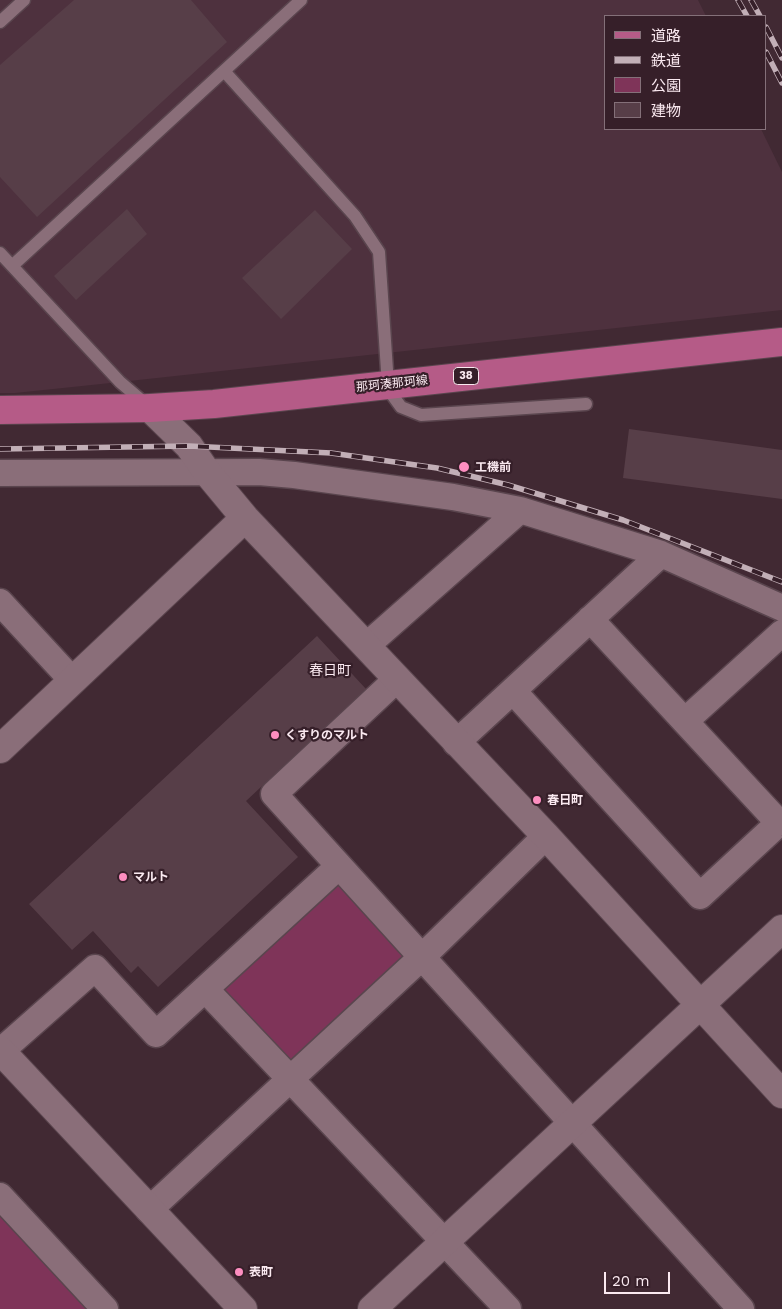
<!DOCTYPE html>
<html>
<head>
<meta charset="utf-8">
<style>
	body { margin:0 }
	#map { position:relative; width:782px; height:1309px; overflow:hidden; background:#412933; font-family:"Work Sans","Noto Sans JP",sans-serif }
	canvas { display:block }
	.legend { position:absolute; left:604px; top:15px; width:162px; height:115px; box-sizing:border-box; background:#361f29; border:1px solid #847079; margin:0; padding:6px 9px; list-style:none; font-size:15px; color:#fae9f0 }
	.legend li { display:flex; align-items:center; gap:10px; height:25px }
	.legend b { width:25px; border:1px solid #847079 }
	.scale { position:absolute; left:604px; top:1272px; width:66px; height:22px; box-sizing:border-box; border:2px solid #fae9f0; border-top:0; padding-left:6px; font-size:15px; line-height:18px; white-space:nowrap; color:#fae9f0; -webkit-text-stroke:4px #361f29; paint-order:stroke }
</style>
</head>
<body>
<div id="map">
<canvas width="782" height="1309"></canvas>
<ul class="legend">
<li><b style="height:6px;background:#b55b87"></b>道路</li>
<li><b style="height:6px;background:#c2afb7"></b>鉄道</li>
<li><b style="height:14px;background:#7f3459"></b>公園</li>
<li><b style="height:14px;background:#573e48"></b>建物</li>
</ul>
<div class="scale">20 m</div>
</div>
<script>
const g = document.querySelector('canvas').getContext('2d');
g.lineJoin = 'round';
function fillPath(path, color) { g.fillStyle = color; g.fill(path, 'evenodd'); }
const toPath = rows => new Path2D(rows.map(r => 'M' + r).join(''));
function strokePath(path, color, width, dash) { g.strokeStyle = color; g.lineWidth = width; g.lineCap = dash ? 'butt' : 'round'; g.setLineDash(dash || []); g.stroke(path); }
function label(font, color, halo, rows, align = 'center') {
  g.font = font + ' "Work Sans","Noto Sans JP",sans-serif'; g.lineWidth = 4.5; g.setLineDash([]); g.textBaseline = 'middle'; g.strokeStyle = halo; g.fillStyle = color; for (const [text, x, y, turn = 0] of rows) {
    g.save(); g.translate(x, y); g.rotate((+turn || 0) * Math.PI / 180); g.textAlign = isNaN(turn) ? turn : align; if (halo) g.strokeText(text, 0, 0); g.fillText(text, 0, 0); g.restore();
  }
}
fillPath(toPath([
	[0,0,698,0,706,16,606,16,606,129,761,129,782,172,782,310,120,382,15,393,0,393]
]), '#4e313e');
fillPath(toPath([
	[339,866,422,957,291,1079,205,989],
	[0,1213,90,1309,0,1309]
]), '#7f3459');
fillPath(toPath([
	[74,0,191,0,227,42,37,217,0,177,0,65],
	[127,209,147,234,76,300,54,276],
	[315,210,352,249,281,319,242,278],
	[629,429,782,450,782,499,623,478],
	[317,636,366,689,246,801,298,857,158,987,138,966,131,973,93,931,72,950,29,904]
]), '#573e48');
const service = toPath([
	[0,22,24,0],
	[224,71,355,216,379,252,388,385,393,396,401,407,421,415,586,404],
	[0,253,120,382,148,406],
	[12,266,301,0]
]);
const minor = toPath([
	[0,473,259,472,294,475,453,497,520,510,661,554,782,608],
	[0,602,72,680],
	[590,619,779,823],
	[366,646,520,510],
	[397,679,274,794,741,1309],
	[513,691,700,896,782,820],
	[685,721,782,633],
	[456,743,661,554],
	[205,989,508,1309],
	[1,1051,95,968,156,1034,339,866],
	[0,1196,105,1309],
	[149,1210,422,957,546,836]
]);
const tertiary = toPath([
	[150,408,189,446,206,471,245,518,546,836,782,1094],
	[0,749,245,518],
	[0,1050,243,1309],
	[372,1309,782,929]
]);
const primary = toPath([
	[0,410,150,408,214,404,782,342]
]);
strokePath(service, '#5a454e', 15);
strokePath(minor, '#5a454e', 29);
strokePath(tertiary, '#5a454e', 30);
strokePath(primary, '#5a454e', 30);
strokePath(service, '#8a6e79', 12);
strokePath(minor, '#8a6e79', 26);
strokePath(tertiary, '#8a6e79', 28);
strokePath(primary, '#b55b87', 28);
const rail = toPath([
	[738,0,747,16],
	[751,0,760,16],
	[766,27,782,58],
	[766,52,782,83],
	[0,449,189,446,331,453,437,468,508,485,623,520,782,582]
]);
strokePath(rail, '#c2afb7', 5.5);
strokePath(rail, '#361f29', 4, [11]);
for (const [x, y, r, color] of [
	[464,467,6,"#fd8ec0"],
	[275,735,5,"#fd8ec0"],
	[537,800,5,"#fd8ec0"],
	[123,877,5,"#fd8ec0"],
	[239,1272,5,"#fd8ec0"]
]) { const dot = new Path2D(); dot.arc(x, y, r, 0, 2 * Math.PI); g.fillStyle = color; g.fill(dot); strokePath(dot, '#361f29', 2); }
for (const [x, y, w] of [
	[466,376,25]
]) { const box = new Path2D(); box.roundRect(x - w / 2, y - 8.5, w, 17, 4); g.fillStyle = '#361f29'; g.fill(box); strokePath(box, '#fae9f0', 1); }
label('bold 11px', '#fae9f0', null, [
	["38",466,376]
]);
label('12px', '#fae9f0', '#361f29', [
	["那珂湊那珂線",392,384,-6]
]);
label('bold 12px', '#fae9f0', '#361f29', [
	["工機前",475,467],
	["くすりのマルト",285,735],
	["春日町",547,800],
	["マルト",133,877],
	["表町",249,1272]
], 'left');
label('14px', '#fae9f0', '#361f29', [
	["春日町",330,671]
]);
</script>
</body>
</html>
